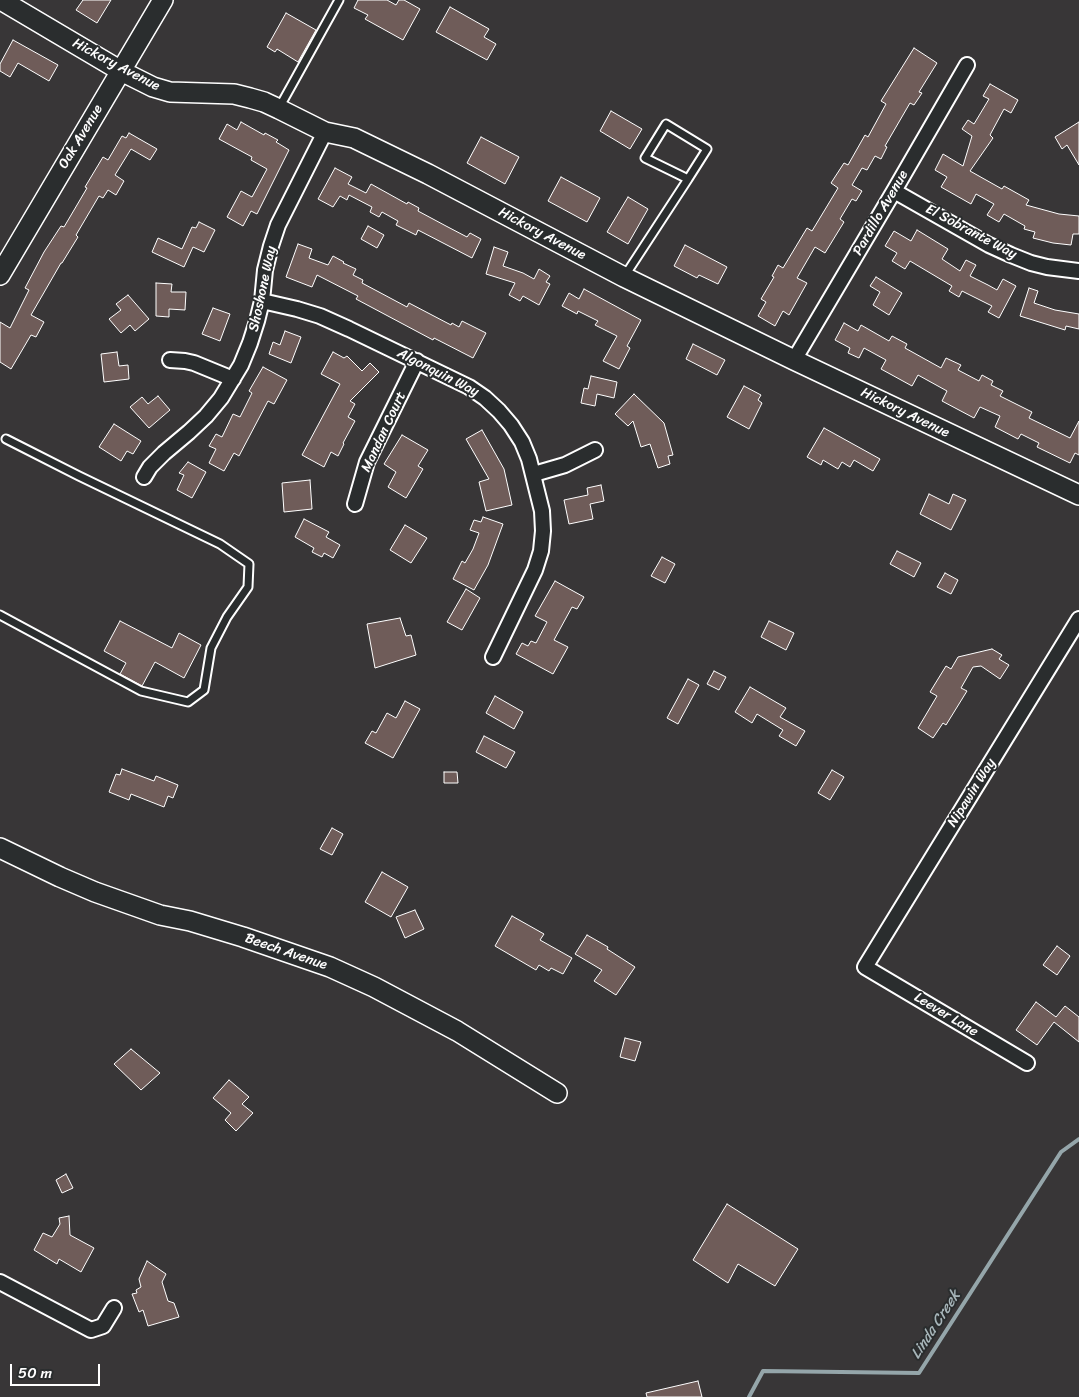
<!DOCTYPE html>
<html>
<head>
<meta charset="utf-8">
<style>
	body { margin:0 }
	#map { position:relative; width:1079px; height:1397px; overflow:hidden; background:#383637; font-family:Sriracha,sans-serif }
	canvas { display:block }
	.scale { position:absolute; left:10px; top:1364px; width:90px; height:22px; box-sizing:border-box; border:2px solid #fff; border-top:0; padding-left:6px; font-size:15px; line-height:18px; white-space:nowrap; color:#fff; -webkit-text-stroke:4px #2a2d2e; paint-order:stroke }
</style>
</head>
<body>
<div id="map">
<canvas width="1079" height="1397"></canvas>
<div class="scale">50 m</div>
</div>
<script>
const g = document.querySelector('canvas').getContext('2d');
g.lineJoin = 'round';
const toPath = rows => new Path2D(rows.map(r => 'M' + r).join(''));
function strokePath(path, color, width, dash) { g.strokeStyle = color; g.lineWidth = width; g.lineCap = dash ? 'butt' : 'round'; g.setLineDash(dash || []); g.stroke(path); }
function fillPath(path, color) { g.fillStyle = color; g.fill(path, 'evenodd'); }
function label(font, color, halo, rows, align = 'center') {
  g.font = font + ' Sriracha,sans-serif'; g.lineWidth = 4; g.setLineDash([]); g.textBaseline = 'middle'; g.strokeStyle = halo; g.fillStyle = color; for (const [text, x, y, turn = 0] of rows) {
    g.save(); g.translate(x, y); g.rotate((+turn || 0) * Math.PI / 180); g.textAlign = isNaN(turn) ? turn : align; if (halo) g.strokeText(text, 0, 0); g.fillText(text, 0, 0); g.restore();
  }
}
strokePath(toPath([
	[749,1397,763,1371,919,1373,1061,1152,1079,1139]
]), '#95a6aa', 4);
const building = toPath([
	[83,0,111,0,97,23,76,10,83,0],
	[358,0,387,0,396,5,399,0,404,0,420,9,403,40,365,19,368,15,354,8,358,0],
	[450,7,489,29,484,37,496,44,487,60,436,32,450,7],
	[286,13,316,30,298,62,277,49,275,52,267,47,286,13],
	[13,40,58,65,49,81,18,63,10,77,0,71,0,64,13,40],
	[914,48,937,63,919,92,922,93,914,105,910,103,885,146,887,147,881,159,875,156,867,170,862,168,852,185,862,191,856,201,852,199,840,219,844,222,825,253,815,247,797,278,807,283,789,315,783,311,775,326,758,316,766,302,761,299,774,277,772,276,778,265,783,268,807,228,812,231,838,188,831,183,844,163,848,165,865,135,868,137,886,104,881,101,914,48],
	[990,84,1018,100,1011,113,1004,109,990,135,993,138,970,171,1002,189,1004,186,1029,200,1026,205,1059,214,1079,216,1079,234,1073,234,1071,245,1053,243,1033,238,1035,232,1024,229,1025,226,1004,214,999,222,987,215,994,204,976,194,971,204,941,187,947,177,935,170,943,154,963,166,972,136,962,129,968,120,974,124,989,99,983,96,990,84],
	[611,111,642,129,630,149,600,131,611,111],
	[241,122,264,135,265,133,278,140,276,142,289,150,257,214,251,211,243,226,227,217,241,191,252,197,267,169,251,160,252,157,219,139,227,124,237,130,241,122],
	[1079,122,1079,165,1067,145,1062,149,1055,137,1079,122],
	[129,133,157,149,150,160,131,149,115,175,124,181,116,195,108,190,103,198,99,196,76,235,78,237,62,263,61,263,31,315,44,322,36,337,31,335,11,369,0,362,0,322,10,328,29,290,25,288,44,252,61,226,64,227,87,188,85,187,103,157,108,160,122,136,126,138,129,133],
	[481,137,519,157,505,184,467,163,481,137],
	[335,168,352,177,348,184,366,193,371,184,407,204,408,202,419,208,418,211,446,226,467,237,470,233,481,239,472,258,418,230,416,235,396,225,398,221,382,212,379,217,370,212,372,207,349,195,347,200,340,196,333,207,318,199,335,168],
	[561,177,600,198,587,222,548,201,561,177],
	[628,197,648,209,628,244,607,232,628,197],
	[199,222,215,230,204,252,193,247,184,267,152,252,158,238,182,249,192,227,196,228,199,222],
	[368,226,384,235,377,248,361,239,368,226],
	[917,230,948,249,942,259,960,271,966,260,976,265,970,276,988,285,997,290,1003,279,1016,286,999,318,988,312,992,306,962,291,959,297,949,291,952,286,910,261,905,269,892,261,897,253,885,246,894,231,911,241,917,230],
	[298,244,312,249,309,258,328,265,333,256,344,262,343,263,356,269,353,275,363,280,362,283,407,307,409,303,451,325,452,323,459,327,462,321,486,333,473,358,434,338,433,340,356,299,358,296,317,275,312,287,286,277,298,244],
	[685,245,727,267,718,284,699,275,697,278,674,266,685,245],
	[494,247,508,252,503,266,523,273,534,279,539,269,550,276,546,282,550,284,539,305,523,296,520,301,509,295,515,283,486,274,494,247],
	[876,277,902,293,889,315,873,305,880,292,870,286,876,277],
	[156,283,172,284,171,292,186,292,185,310,169,309,169,317,156,316,156,283],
	[1029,288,1038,291,1034,303,1055,310,1079,314,1079,329,1066,326,1065,330,1020,316,1029,288],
	[584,289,641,320,627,346,630,348,619,369,603,361,617,336,595,325,598,321,578,311,577,314,562,306,569,293,579,299,584,289],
	[128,295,149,319,135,331,130,325,121,333,109,319,121,310,116,304,128,295],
	[213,308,230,314,220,341,202,334,213,308],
	[844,323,858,331,861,325,889,341,892,336,907,344,905,348,941,368,946,358,961,365,958,370,979,381,982,375,993,381,991,385,1003,391,1000,396,1032,412,1029,418,1070,438,1079,421,1079,455,1075,453,1070,463,1037,447,1039,443,1021,434,1018,439,995,427,1000,416,980,407,974,418,942,401,947,391,918,375,912,386,881,369,886,360,864,348,859,358,848,353,850,348,835,340,844,323],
	[285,331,301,337,291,363,269,354,273,342,280,345,285,331],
	[693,344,725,360,717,375,686,359,693,344],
	[117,352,119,366,128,365,129,379,104,382,101,354,117,352],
	[333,352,344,358,347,356,362,371,370,363,379,372,350,401,355,404,348,417,355,421,343,443,344,444,338,456,331,452,324,467,302,455,340,384,321,374,333,352],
	[263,367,287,380,274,404,268,401,239,456,234,453,224,471,209,463,216,449,209,446,216,434,222,437,233,414,240,417,252,393,249,391,263,367],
	[591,376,617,382,614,398,597,394,595,406,581,403,584,388,588,389,591,376],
	[744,386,761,395,758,400,762,403,749,429,727,417,744,386],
	[634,394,664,423,673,455,668,456,670,464,658,468,650,444,641,447,633,421,628,426,615,414,634,394],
	[158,396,170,410,149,428,130,407,142,397,148,404,158,396],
	[114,424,141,441,133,454,127,451,121,461,99,447,114,424],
	[824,428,880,459,873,471,854,460,850,467,842,462,838,469,823,460,821,465,807,457,824,428],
	[482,430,504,469,512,505,486,511,479,482,489,479,466,439,482,430],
	[402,435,428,450,418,466,423,469,406,498,388,487,396,472,384,464,402,435],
	[188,462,206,472,192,498,177,490,184,475,179,473,188,462],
	[310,480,312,509,284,512,282,483,310,480],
	[601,485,604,501,590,504,593,519,569,524,564,500,588,495,587,488,601,485],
	[929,494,949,504,953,494,966,500,951,530,920,514,929,494],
	[483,517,503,524,488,565,474,590,453,579,462,561,465,563,473,549,479,533,470,530,474,520,481,522,483,517],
	[304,519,329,532,326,537,340,545,333,558,324,553,322,557,312,552,314,548,295,537,304,519],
	[405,525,427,538,411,563,390,550,405,525],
	[897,551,921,563,914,577,890,564,897,551],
	[662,557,675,564,665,583,651,576,662,557],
	[945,573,958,580,951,594,937,587,945,573],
	[555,581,584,597,577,609,572,607,554,640,568,647,553,674,516,654,522,643,528,646,531,641,536,643,547,622,535,616,555,581],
	[466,589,480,598,462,630,447,622,466,589],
	[400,618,406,636,411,635,416,655,375,668,367,624,400,618],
	[120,621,172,648,179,633,201,645,184,678,155,662,142,686,120,674,126,663,104,651,120,621],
	[769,621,794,633,786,650,761,637,769,621],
	[992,649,1002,655,999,659,1009,665,1000,679,981,666,973,667,961,688,967,691,946,725,943,723,933,738,918,728,937,696,930,692,946,666,951,669,958,657,992,649],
	[714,671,726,677,719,690,707,684,714,671],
	[688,679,699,685,678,724,667,718,688,679],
	[750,687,786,708,780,717,805,731,796,746,779,736,783,730,757,714,752,723,735,712,750,687],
	[495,696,523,712,514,729,486,713,495,696],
	[405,701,420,709,393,758,365,743,372,731,376,733,387,713,396,718,405,701],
	[484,736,515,752,506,768,476,752,484,736],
	[122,769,154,781,156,776,178,785,173,798,168,796,164,807,131,794,129,800,109,792,116,774,120,775,122,769],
	[832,770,844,777,830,800,818,793,832,770],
	[444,772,457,772,458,783,444,783,444,772],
	[332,828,343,834,332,855,320,849,332,828],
	[382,872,408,887,391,917,365,902,382,872],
	[415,910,424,929,405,938,396,917,415,910],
	[512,916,544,934,540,940,572,958,563,974,551,968,549,971,539,965,536,970,495,946,512,916],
	[587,935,608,947,607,949,635,967,616,995,594,981,602,970,575,954,587,935],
	[1057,946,1070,956,1057,975,1043,965,1057,946],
	[1036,1002,1056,1017,1065,1006,1079,1017,1079,1042,1054,1022,1037,1045,1016,1030,1036,1002],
	[625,1038,641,1042,635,1061,620,1057,625,1038],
	[131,1049,160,1073,141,1090,114,1064,131,1049],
	[229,1080,249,1097,242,1104,253,1113,236,1131,225,1120,231,1113,213,1098,229,1080],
	[66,1174,73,1188,62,1193,56,1180,66,1174],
	[727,1204,798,1249,775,1286,738,1264,728,1283,693,1260,727,1204],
	[69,1216,70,1235,94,1248,81,1272,59,1259,57,1264,34,1250,43,1233,52,1237,60,1224,59,1218,69,1216],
	[147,1261,166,1274,162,1282,168,1301,174,1303,179,1317,148,1326,143,1310,139,1312,132,1294,137,1293,136,1290,141,1287,139,1279,147,1261],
	[698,1381,702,1397,647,1397,646,1393,698,1381]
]);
fillPath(building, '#6f5c59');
strokePath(building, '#fff', 1);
const lane = toPath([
	[279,108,339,0],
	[624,277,688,179,645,158,666,124,707,149,688,179],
	[0,615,141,691,188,702,204,690,211,648,227,617,248,587,249,564,220,544,79,476,6,439]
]);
const street = toPath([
	[894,191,989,245,1011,255,1031,263,1047,267,1079,271],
	[262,301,297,309,320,316,349,329,469,387,485,398,499,411,511,425,522,442,529,459,542,511,543,531,541,551,535,570,493,657],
	[170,360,185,361,194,363,233,379],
	[794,360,894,191,967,65],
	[534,474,565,465,595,450],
	[144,477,150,467,164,453,189,432,206,416,221,398,241,365,250,343,257,321,262,301,265,270,271,246,278,225,325,132],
	[355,504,367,462,417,361],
	[1027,1063,865,967,1079,619],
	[0,1282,91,1330,103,1326,114,1308]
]);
const secondary = toPath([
	[1,0,121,71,153,87,170,92,234,94,250,98,264,102,279,109,325,132,354,138,428,174,624,277,794,360,1079,495],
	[0,275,163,0],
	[0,848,60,877,95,892,160,915,190,921,243,937,330,967,374,987,457,1031,557,1093]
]);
strokePath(lane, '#fff', 11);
strokePath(street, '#fff', 18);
strokePath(secondary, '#fff', 22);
strokePath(lane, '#2a2d2e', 7);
strokePath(street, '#2a2d2e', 14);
strokePath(secondary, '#2a2d2e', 19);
label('14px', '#fff', '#2a2d2e', [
	["Hickory Avenue",116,65,28],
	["Oak Avenue",81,137,-59],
	["Pardillo Avenue",881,213,-60],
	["El Sobrante Way",971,232,28],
	["Hickory Avenue",542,234,28],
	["Shoshone Way",263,289,-78],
	["Algonquin Way",438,373,27],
	["Hickory Avenue",905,413,26],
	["Mandan Court",384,432,-65],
	["Nipawin Way",972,793,-58],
	["Beech Avenue",286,952,19],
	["Leever Lane",946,1015,31]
]);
label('italic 15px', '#a6b4b8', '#2a2d2e', [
	["Linda Creek",936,1325,-57]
]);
</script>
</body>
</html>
